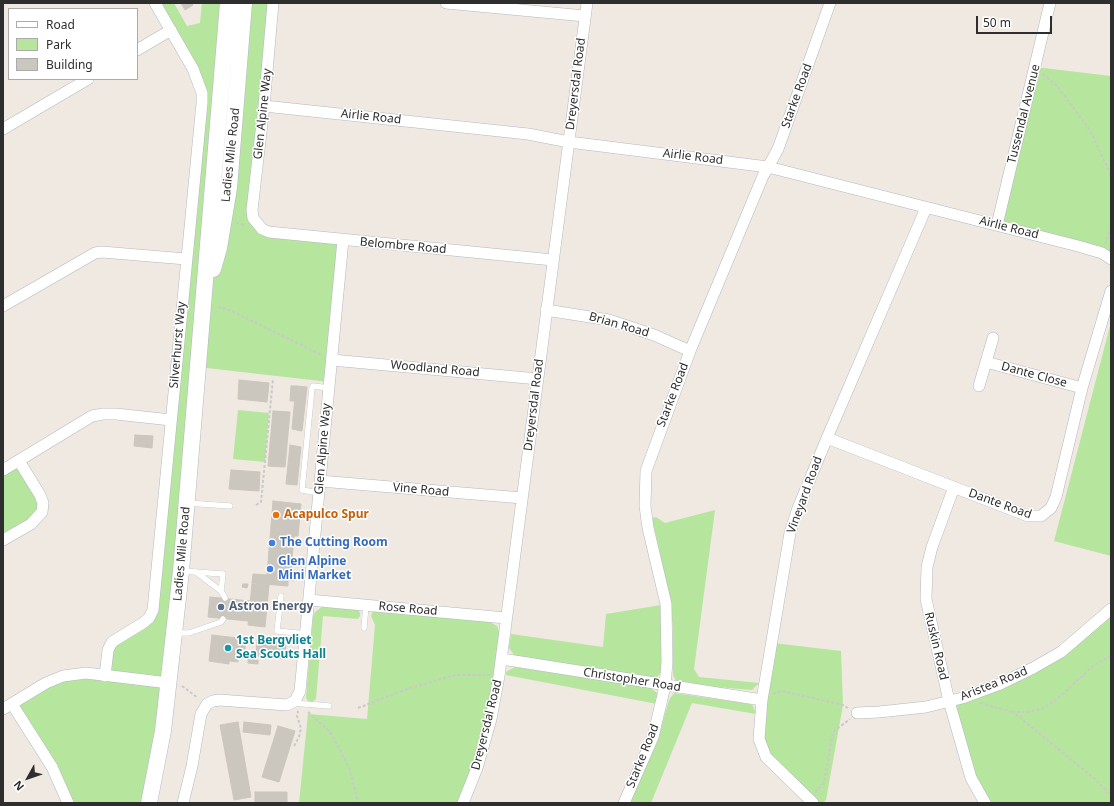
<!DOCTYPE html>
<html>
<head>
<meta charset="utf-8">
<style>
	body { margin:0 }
	#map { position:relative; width:1114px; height:806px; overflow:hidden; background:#efe9e1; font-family:"Noto Sans",sans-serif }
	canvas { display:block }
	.frame { position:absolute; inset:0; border:4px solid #2e2e2e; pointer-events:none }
	.legend { position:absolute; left:8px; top:8px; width:130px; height:72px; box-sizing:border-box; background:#fff; border:1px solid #ababab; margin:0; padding:5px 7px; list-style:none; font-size:12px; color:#2e2e2e }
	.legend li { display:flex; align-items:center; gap:8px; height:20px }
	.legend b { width:20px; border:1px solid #ababab }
	.north { position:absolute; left:8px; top:758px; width:40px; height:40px; -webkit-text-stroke:3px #fff; paint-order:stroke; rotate:230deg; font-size:11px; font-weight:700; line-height:16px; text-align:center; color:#2e2e2e }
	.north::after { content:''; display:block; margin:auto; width:14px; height:18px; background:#2e2e2e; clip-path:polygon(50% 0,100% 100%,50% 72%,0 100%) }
	.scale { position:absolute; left:976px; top:16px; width:76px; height:18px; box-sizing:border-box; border:2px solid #2e2e2e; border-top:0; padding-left:5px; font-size:12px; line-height:14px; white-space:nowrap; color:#2e2e2e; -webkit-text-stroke:3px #fff; paint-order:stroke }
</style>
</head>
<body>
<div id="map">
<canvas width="1114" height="806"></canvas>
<div class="frame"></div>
<ul class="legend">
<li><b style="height:5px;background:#fff"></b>Road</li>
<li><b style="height:11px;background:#b6e59e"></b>Park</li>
<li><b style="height:11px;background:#cbc7bf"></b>Building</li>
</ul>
<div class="north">N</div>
<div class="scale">50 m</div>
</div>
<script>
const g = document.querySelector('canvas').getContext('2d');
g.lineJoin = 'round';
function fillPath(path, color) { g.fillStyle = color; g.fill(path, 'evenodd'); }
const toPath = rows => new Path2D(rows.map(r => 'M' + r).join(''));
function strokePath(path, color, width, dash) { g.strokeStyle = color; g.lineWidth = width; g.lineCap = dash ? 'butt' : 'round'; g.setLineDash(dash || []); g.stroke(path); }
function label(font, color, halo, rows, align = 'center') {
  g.font = font + ' "Noto Sans",sans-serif'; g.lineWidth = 3; g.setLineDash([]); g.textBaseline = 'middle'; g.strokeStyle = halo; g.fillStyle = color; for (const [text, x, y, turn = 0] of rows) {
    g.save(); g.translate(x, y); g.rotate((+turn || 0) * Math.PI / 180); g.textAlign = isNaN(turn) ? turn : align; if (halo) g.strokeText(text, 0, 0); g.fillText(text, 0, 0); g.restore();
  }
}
fillPath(toPath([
	[155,3,174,3,187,26,200,23,202,3,228,3,221,89,219,248,244,3,273,3,252,210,262,229,343,240,329,382,198,367,149,803,68,803,12,704,46,683,104,676,108,650,149,618,202,93],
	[1035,67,1111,76,1111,256,998,224],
	[1111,322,1111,556,1054,541],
	[238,410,269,413,265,462,233,459],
	[19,461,42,512,3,540,3,470],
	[715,510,694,669,699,677,759,683,752,690,692,685,676,681,673,675,673,627,668,590,652,518,656,517,665,523],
	[661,605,664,637,661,673,656,678,515,656,509,648,511,634,603,647,606,614],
	[322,607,358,610,360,613,360,616,358,619,323,616,316,699,311,703,307,700,306,697,313,617,315,612],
	[1111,609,1111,803,987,803,972,778,951,701,1033,668],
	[373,611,490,622,497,626,500,634,488,719,474,765,457,803,299,803,308,714,367,719,375,625,371,616],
	[773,643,841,651,843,705,826,800,823,803,814,803,766,755,758,733],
	[515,667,651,688,657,693,657,704,506,675,506,672],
	[674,693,750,704,753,706,756,714,692,703,651,803,630,803,658,738,669,700]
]), '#b6e59e');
const building = toPath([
	[181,3,192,3,193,5,185,10,181,3],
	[239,380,269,383,267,402,238,399,239,380],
	[291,386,296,386,294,401,290,401,291,386],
	[296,386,307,387,302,431,292,429,296,386],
	[273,411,290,412,285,467,268,466,273,411],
	[135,435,153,436,152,448,134,446,135,435],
	[290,445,301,447,297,485,286,484,290,445],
	[231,470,260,472,259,491,229,489,231,470],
	[273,501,301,504,298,536,294,536,291,570,295,571,294,581,288,580,288,586,252,583,253,574,267,575,273,501],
	[243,584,248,584,247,588,242,587,243,584],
	[252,584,269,585,265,627,248,625,252,584],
	[210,597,250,601,248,621,208,617,210,597],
	[212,635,246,639,244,658,238,657,238,662,229,661,229,664,209,661,212,635],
	[257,640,286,642,285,659,256,656,257,640],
	[248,659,258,660,258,664,248,663,248,659],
	[238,722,251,797,234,800,220,725,238,722],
	[244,722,271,725,270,735,243,732,244,722],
	[278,726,295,731,279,782,262,777,278,726],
	[255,792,287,792,287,803,255,803,255,792]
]);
fillPath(building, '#cbc7bf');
strokePath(building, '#cbc5ba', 1);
const service = toPath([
	[319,493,302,490,312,388,313,386,329,388],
	[187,503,230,506],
	[182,571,223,574,221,591],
	[196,572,221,591,225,598],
	[281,596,277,631,306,634],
	[364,628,366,605],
	[175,633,189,633,221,622,223,619],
	[293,703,329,706]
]);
const minor = toPath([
	[273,3,264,106,252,210,253,218,262,229,269,232,553,260],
	[446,3,585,16],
	[137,50,171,30],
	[264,106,528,134,569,142,768,167,1078,246,1102,253,1111,259],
	[3,129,88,79],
	[997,225,1050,3],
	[3,306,95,253,102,252,186,259],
	[546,310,609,320,654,335,690,351],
	[332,360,538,379],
	[986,362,1082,388],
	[979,386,993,338],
	[827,438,1028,516,1041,516,1051,508,1056,497,1082,388,1111,291],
	[3,470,92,416,103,414,116,414,171,420],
	[320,481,522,498],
	[954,487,932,547,927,567,926,599,949,701,971,778,985,803],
	[3,540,31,524,42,512,43,503,40,495,19,461],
	[309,600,506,618],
	[502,659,762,700],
	[105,676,108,650,112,642,143,623,149,618,153,610,202,103,202,93,193,69,155,3],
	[12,704,52,767,68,803],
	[3,709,46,683,63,676,86,673,169,683],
	[857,713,879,712,926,707,962,698,1000,684,1033,668,1061,652,1111,609],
	[183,803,192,766,201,714,207,704,213,701,219,700,287,705,295,701,300,691,343,240],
	[463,803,477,768,491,719,499,676,587,3],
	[624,803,653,737,665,686,667,662,666,604,648,528,645,506,646,471,690,351,763,176,778,149,830,3],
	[813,803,766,757,759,739,762,700,790,533,798,508,827,438,926,208]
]);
const secondary = toPath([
	[213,269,219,248,229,188,244,3],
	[149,803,163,731,181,571,228,3]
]);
strokePath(service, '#b4b7c1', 6);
strokePath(minor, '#b4b7c1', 12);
strokePath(secondary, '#b4b7c1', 17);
strokePath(toPath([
	[1043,74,1058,87,1091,132,1111,176],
	[236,223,246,225],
	[1105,244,1111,228],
	[218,307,227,309,322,355],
	[256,505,261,502,273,379],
	[1111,656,1094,665,1055,701,1043,708,1028,712,1013,712,1095,779,1111,796],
	[182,686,198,698],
	[773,694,782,691,843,705,848,708],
	[980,703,1013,712],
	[358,708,410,688,455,675,490,675],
	[308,712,330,732,338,746,350,770,358,803],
	[294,746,299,737,301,728,297,716,298,711],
	[815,792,824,783,833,732,850,719]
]), '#c9c9c9', 2, [3, 2]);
strokePath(service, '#fff', 5.5);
strokePath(minor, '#fff', 11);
strokePath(secondary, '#fff', 16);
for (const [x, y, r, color] of [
	[276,515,4,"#e8710a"],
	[272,543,4,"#3f7fe0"],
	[270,569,4,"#3f7fe0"],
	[221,607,4,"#5c6f8a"],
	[228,648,4,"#0f9aa8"]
]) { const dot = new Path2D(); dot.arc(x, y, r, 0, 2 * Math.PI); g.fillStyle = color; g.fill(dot); strokePath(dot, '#fff', 1.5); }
label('12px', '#2e2e2e', '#fff', [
	["Dreyersdal Road",576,84,-83],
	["Starke Road",797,96,-70],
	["Glen Alpine Way",263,114,-84],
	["Tussendal Avenue",1024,114,-76],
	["Airlie Road",371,117,6],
	["Ladies Mile Road",231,155,-84],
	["Airlie Road",693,157,7],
	["Airlie Road",1009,228,14],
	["Belombre Road",403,246,5],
	["Brian Road",619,325,16],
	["Silverhurst Way",178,345,-85],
	["Woodland Road",435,369,5],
	["Dante Close",1034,375,15],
	["Starke Road",673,395,-69],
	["Dreyersdal Road",534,405,-83],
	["Glen Alpine Way",323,449,-85],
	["Vine Road",421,490,5],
	["Vineyard Road",805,495,-70],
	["Dante Road",1000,504,20],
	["Ladies Mile Road",182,554,-85],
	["Rose Road",408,609,5],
	["Ruskin Road",936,646,77],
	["Christopher Road",632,680,9],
	["Aristea Road",994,684,-22],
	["Dreyersdal Road",487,725,-76],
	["Starke Road",643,756,-68]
]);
label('bold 12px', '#c56008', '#fff', [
	["Acapulco Spur",284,515]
], 'left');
label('bold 12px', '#366cbe', '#fff', [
	["The Cutting Room",280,543],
	["Glen Alpine",278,562],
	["Mini Market",278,576]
], 'left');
label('bold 12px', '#4e5e75', '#fff', [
	["Astron Energy",229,607]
], 'left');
label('bold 12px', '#0d838f', '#fff', [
	["1st Bergvliet",236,641],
	["Sea Scouts Hall",236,655]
], 'left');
</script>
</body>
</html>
